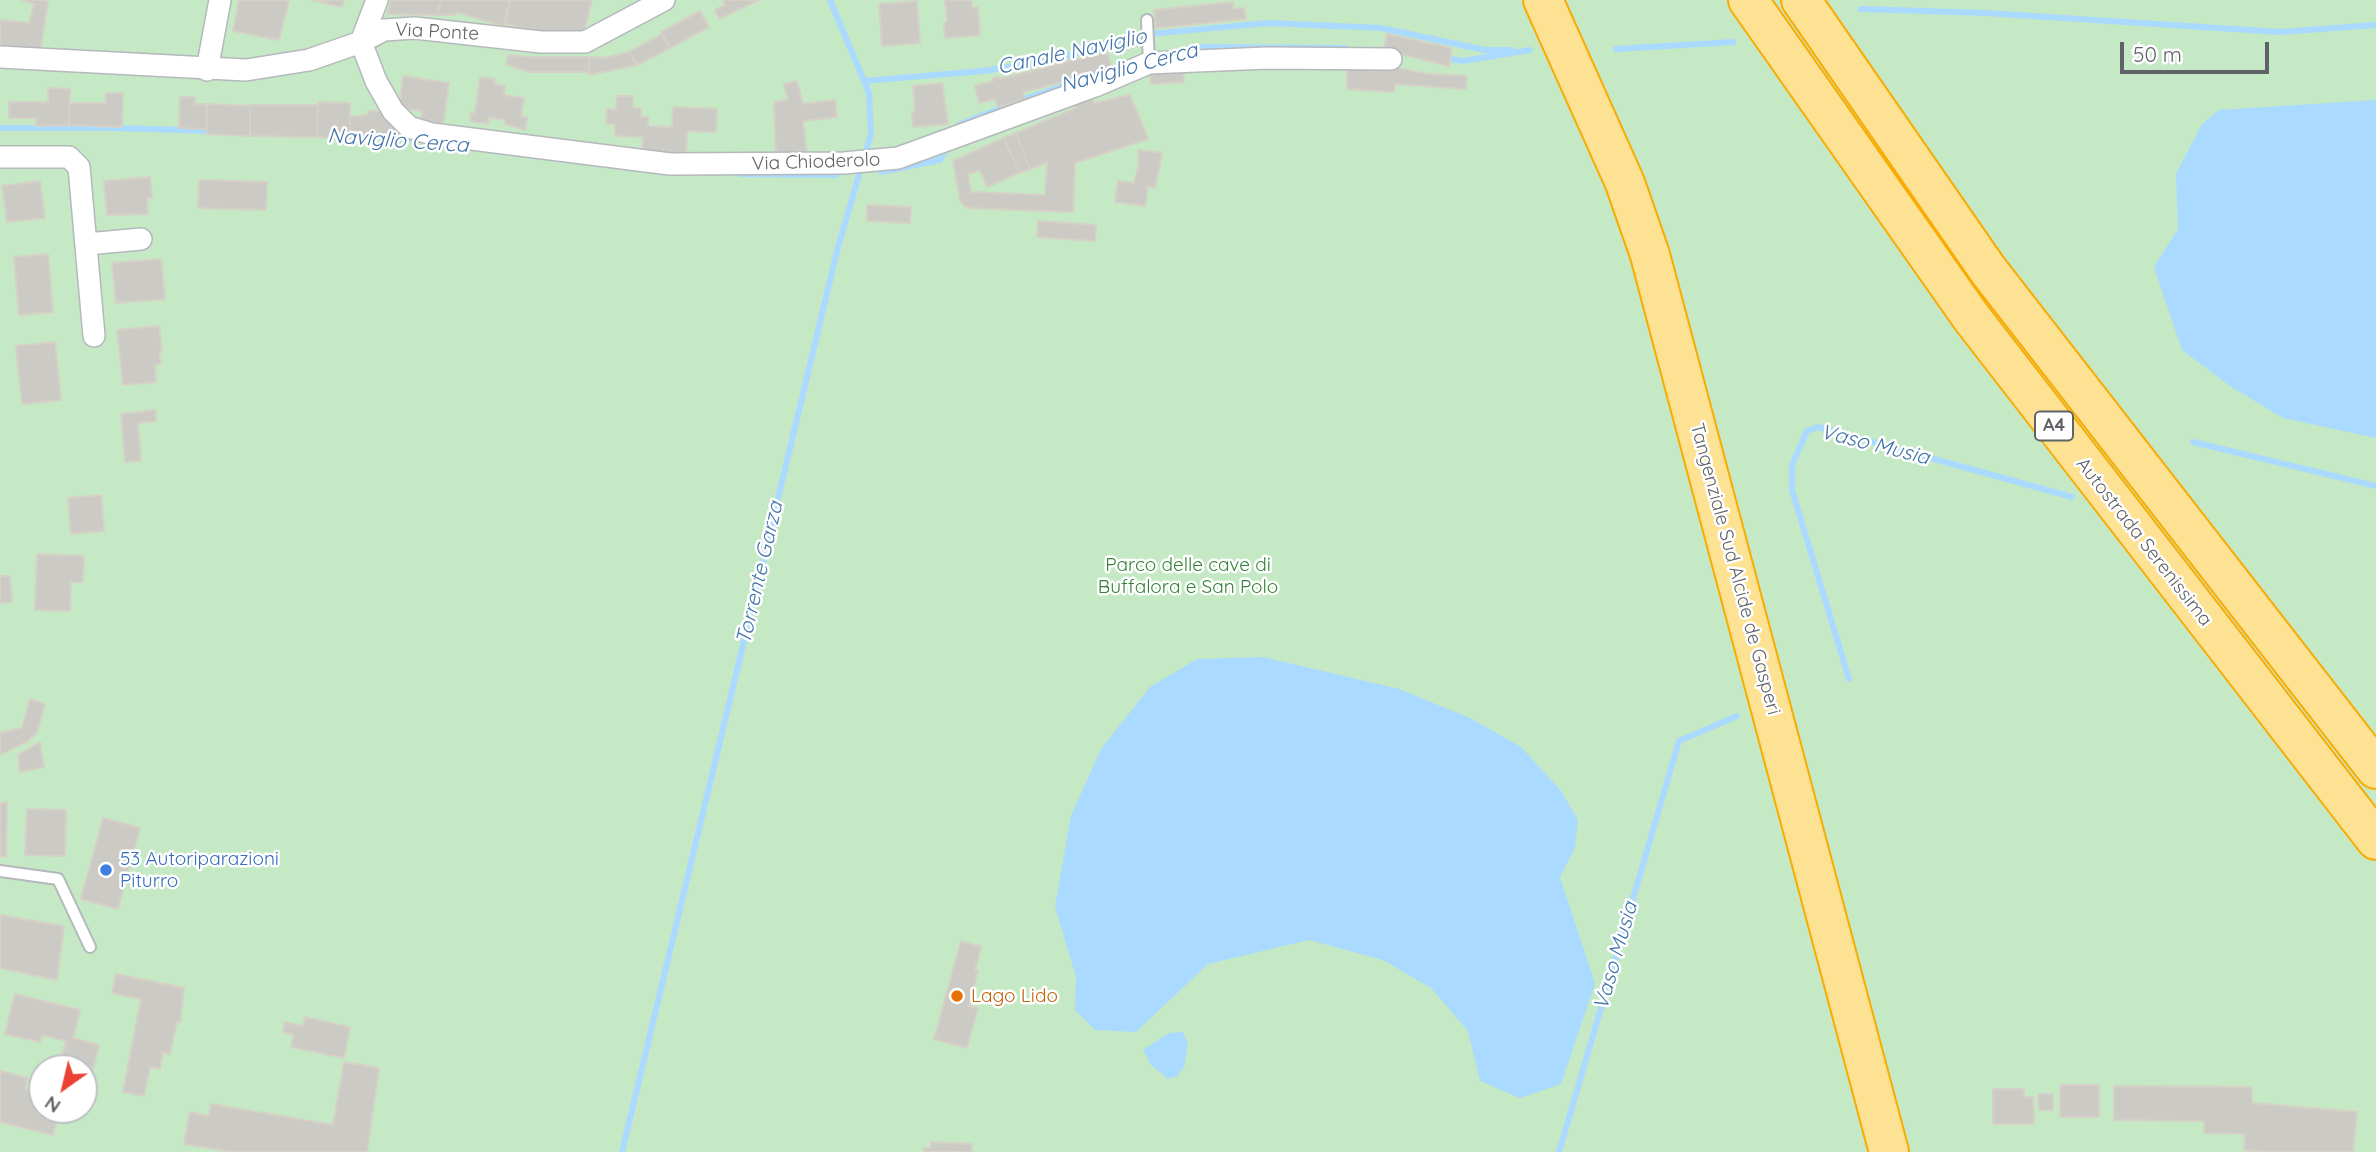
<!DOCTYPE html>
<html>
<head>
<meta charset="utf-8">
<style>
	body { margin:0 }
	#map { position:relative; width:2376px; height:1152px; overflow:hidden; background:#f1efe8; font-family:Quicksand,sans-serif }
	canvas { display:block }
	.north { position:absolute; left:28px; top:1054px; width:70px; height:70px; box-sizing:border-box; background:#fff; border:2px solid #bfc1c3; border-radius:50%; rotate:214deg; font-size:19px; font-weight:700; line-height:28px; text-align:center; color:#5f6368 }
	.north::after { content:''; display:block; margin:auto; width:24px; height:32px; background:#ea4335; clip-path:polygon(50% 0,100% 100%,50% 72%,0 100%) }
	.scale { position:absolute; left:2120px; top:42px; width:149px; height:32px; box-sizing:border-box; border:4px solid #5f6368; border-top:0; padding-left:9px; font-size:21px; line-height:24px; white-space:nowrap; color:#5f6368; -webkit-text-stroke:5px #fff; paint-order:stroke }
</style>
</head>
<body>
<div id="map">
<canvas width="2376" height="1152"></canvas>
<div class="north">N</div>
<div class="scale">50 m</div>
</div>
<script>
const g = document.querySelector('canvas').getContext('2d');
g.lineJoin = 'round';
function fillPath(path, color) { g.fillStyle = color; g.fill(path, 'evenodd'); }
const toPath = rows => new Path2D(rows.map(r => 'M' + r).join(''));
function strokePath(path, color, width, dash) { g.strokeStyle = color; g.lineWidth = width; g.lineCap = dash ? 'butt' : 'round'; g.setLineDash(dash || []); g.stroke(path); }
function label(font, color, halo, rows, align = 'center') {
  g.font = font + ' Quicksand,sans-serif'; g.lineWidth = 5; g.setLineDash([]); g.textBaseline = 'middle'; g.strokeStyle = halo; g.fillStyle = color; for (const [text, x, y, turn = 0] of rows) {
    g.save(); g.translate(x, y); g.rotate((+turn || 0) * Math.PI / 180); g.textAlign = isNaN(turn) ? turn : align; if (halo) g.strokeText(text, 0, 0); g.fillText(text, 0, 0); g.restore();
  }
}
fillPath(toPath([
	[0,0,2376,0,2376,1152,0,1152],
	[42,1068,84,1068,84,1110,42,1110]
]), '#c5e8c5');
fillPath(toPath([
	[2376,100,2376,438,2283,418,2230,386,2182,350,2154,267,2178,229,2176,174,2202,124,2219,110],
	[1263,657,1399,689,1470,718,1521,747,1561,791,1578,820,1575,848,1560,877,1595,984,1561,1084,1520,1098,1480,1081,1468,1031,1431,988,1383,960,1309,940,1208,964,1136,1032,1095,1030,1075,1010,1076,977,1055,906,1071,816,1101,749,1150,687,1197,659],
	[1183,1032,1188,1044,1184,1067,1179,1073,1179,1076,1166,1079,1165,1076,1151,1065,1143,1050,1169,1033]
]), '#aadaff');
strokePath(toPath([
	[1861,9,1986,13,2280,32,2376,25],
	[1616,49,1733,42],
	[1171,54,1193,47,1345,48],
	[1443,58,1463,61,1530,50],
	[864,81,983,71,1049,61,1138,35,1268,23,1381,28,1485,50,1511,50],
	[0,128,114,128,215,131],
	[956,131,960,124,1030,97,1070,84],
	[390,138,418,139],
	[881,172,940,160,947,147],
	[741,174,836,175],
	[2193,442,2376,486],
	[1849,679,1792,490,1792,465,1807,431,1818,427,2072,497],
	[622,1152,838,247,871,134,869,93,830,0],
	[1559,1152,1679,741,1737,716]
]), '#aadaff', 6);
const building = toPath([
	[22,0,48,0,40,55,0,52,0,20,29,23,34,4,22,0],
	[239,0,289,0,279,40,233,31,239,0],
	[312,0,344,0,342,7,312,0],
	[391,0,441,0,437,15,387,14,391,0],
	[441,0,510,0,504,26,456,12,456,15,437,15,441,0],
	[510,0,592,0,584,33,546,33,505,24,510,0],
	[723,0,759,0,719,19,715,10,725,5,723,0],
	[945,0,972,0,972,8,978,7,980,35,945,38,944,23,947,22,945,0],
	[917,1,920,43,882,46,879,4,917,1],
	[1233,2,1233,9,1244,8,1246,19,1156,28,1154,10,1233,2],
	[700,11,709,27,670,48,661,32,700,11],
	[662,34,670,48,637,65,629,52,662,34],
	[1387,34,1452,48,1449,66,1384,50,1387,34],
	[629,52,637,65,589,75,589,57,604,58,629,52],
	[1107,52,1112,69,1023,92,1025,100,998,107,995,99,979,103,975,86,993,81,993,78,999,77,1000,79,1070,61,1070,58,1075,56,1076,60,1107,52],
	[508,55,528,57,589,57,589,72,529,72,506,64,508,55],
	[1382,65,1427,74,1467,76,1466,89,1395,84,1394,92,1347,89,1347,66,1382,65],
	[1183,66,1184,82,1151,84,1150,69,1183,66],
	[403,76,449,83,443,125,421,121,422,111,399,108,403,76],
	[480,77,495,79,494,84,505,86,504,95,524,98,521,117,527,117,525,130,505,124,505,120,489,117,488,124,470,121,471,112,475,113,480,77],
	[797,81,803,104,835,100,837,117,803,121,807,156,776,157,774,102,788,100,784,84,797,81],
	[942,83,948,124,913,127,912,112,915,112,913,86,942,83],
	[48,88,70,89,69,125,36,126,36,118,9,118,9,102,48,102,48,88],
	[1090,91,1094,103,1130,95,1148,139,1075,163,1073,212,969,208,963,205,960,200,953,161,1004,138,1019,173,987,187,980,170,968,174,971,192,1045,195,1047,162,1030,169,1016,133,1076,108,1072,98,1090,91],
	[106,93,123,93,122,127,69,125,70,103,106,103,106,93],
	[617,96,633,96,632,108,641,108,641,117,648,117,648,126,672,127,673,107,717,109,716,132,687,131,686,157,642,155,643,137,615,136,615,124,606,124,607,109,616,110,617,96],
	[180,97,195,97,195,104,207,104,207,129,179,128,180,97],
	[318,102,350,103,350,138,317,137,318,102],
	[207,104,250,106,250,136,207,134,207,104],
	[250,105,318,105,317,137,250,136,250,105],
	[368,111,387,111,397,127,397,138,350,138,350,117,368,115,368,111],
	[1016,133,1030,169,1019,173,1004,138,1016,133],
	[1138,150,1162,153,1155,188,1148,186,1145,206,1115,202,1118,181,1134,183,1139,164,1138,150],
	[150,177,152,198,147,198,148,214,107,215,104,181,150,177],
	[199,180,267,182,266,210,198,208,199,180],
	[40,181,45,218,7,222,2,186,40,181],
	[867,205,911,207,910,223,867,221,867,205],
	[1038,221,1096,225,1095,241,1037,237,1038,221],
	[48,254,53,312,19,315,14,257,48,254],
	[161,259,165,299,116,303,112,263,161,259],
	[159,326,162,352,159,352,161,364,155,365,156,382,123,385,117,330,159,326],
	[55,342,61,400,22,404,16,346,55,342],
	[155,410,156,421,138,423,141,461,125,462,121,414,155,410],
	[101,495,104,531,71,534,68,498,101,495],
	[37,554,84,556,83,582,71,582,70,611,35,610,37,554],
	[0,576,10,576,12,602,0,603,0,576],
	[30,699,45,704,37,732,28,741,0,755,0,733,22,728,30,699],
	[40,742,44,767,20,772,18,755,40,742],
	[7,802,6,857,0,856,0,803,7,802],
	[27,809,66,810,65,856,25,855,27,809],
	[103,818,140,828,118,909,81,899,103,818],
	[0,915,64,926,57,980,0,968,0,915],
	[961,941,981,947,975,970,978,971,969,1006,978,1008,967,1048,934,1039,961,941],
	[116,974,184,988,180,1022,177,1022,170,1054,163,1052,160,1069,150,1067,144,1096,123,1092,141,999,112,993,116,974],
	[15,994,80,1010,73,1038,99,1045,84,1106,84,1068,59,1068,66,1041,42,1035,40,1042,5,1034,15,994],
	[305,1017,350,1027,344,1058,291,1047,294,1035,283,1032,285,1022,303,1026,305,1017],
	[344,1062,379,1068,367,1152,233,1152,184,1144,190,1112,209,1116,211,1104,333,1125,344,1062],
	[0,1071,28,1078,25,1089,42,1093,42,1110,59,1110,53,1135,0,1122,0,1071],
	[2060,1085,2099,1085,2099,1117,2060,1117,2060,1085],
	[2114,1086,2252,1087,2252,1103,2357,1112,2353,1152,2273,1152,2244,1150,2245,1134,2204,1133,2204,1121,2114,1120,2114,1086],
	[1993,1089,2024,1089,2024,1097,2033,1097,2034,1124,1993,1124,1993,1089],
	[2038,1094,2053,1094,2053,1110,2039,1110,2038,1094],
	[931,1142,972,1144,972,1152,924,1152,924,1148,931,1148,931,1142]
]);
fillPath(building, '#cccac5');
strokePath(building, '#d6d1c6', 2);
const lane = toPath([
	[1147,20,1149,63],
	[0,871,58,879,90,947]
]);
const street = toPath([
	[377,0,361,42,376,81,393,111,409,127,432,134,670,164,844,163,898,158,1095,86,1149,63,1267,58,1391,59],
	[0,57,246,70,309,60,361,42,384,30,415,28,541,42,585,42,664,0],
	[207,70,220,0],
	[0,157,69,157,79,167,94,336],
	[87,244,141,239]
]);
const highway = toPath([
	[1543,0,1625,183,1650,255,1889,1152],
	[1748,0,1971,317,2376,840],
	[1801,0,1988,270,2376,769]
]);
strokePath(lane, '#b5b8bc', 14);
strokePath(street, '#b5b8bc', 24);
strokePath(highway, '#f9ab00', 42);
strokePath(lane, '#fff', 10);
strokePath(street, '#fff', 21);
strokePath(highway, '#fde293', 38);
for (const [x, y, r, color] of [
	[106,870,7,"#3f7fe0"],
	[957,996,7,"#e8710a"]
]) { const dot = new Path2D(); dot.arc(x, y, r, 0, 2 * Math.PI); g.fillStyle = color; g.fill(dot); strokePath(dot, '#fff', 2.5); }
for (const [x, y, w] of [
	[2054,426,38]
]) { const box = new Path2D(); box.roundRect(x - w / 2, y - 14.5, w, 29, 5); g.fillStyle = '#fff'; g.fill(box); strokePath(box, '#5f6368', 2); }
label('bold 18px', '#5f6368', null, [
	["A4",2054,426]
]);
label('19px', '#5f6368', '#fff', [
	["Via Ponte",437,32,3],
	["Via Chioderolo",816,162,-2],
	["Autostrada Serenissima",2144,542,52],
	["Tangenziale Sud Alcide de Gasperi",1735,569,75]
]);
label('19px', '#348238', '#fff', [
	["Parco delle cave di",1188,565],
	["Buffalora e San Polo",1188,587]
]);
label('19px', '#366cbe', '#fff', [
	["53 Autoriparazioni",120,859],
	["Piturro",120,881]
], 'left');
label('19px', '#c56008', '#fff', [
	["Lago Lido",971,996]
], 'left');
label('italic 21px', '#4174aa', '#fff', [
	["Canale Naviglio",1072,52,-12],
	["Naviglio Cerca",1129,68,-15],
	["Naviglio Cerca",398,141,4],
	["Vaso Musia",1875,445,14],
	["Torrente Garza",760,573,-77],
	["Vaso Musia",1616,956,-74]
]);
</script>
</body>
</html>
